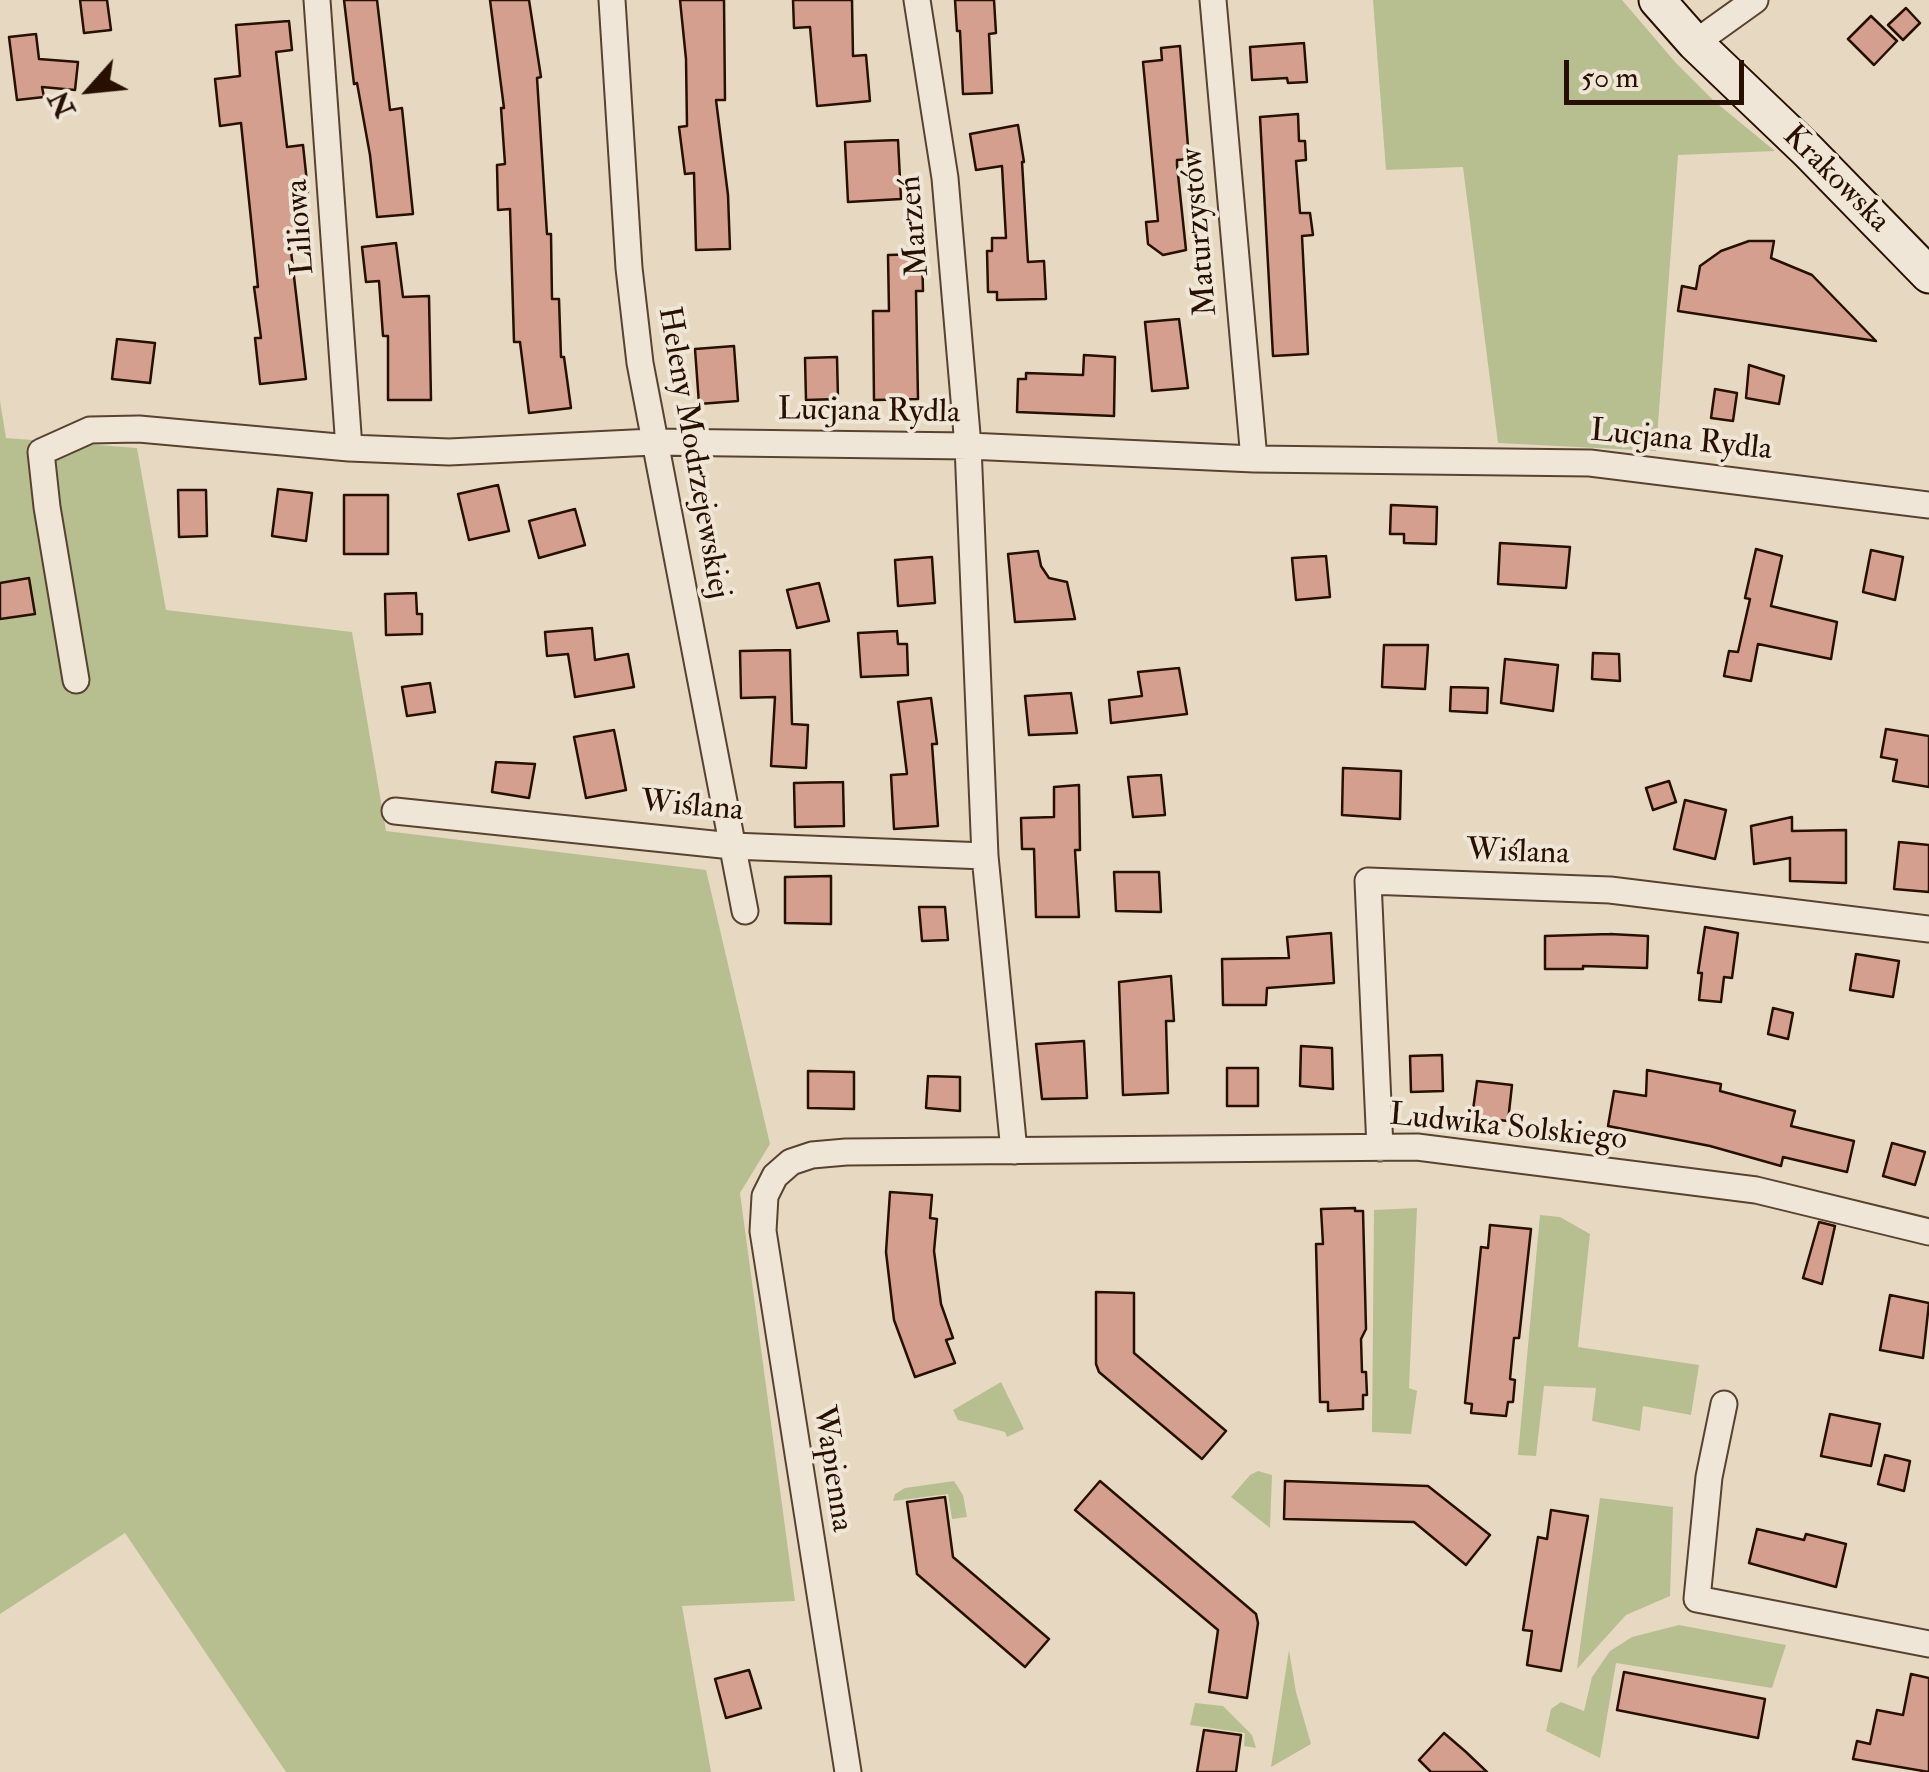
<!DOCTYPE html>
<html>
<head>
<meta charset="utf-8">
<style>
	body { margin:0 }
	#map { position:relative; width:1929px; height:1772px; overflow:hidden; background:#e7d9c1; font-family:"IM FELL Double Pica",serif }
	canvas { display:block }
	.north { position:absolute; left:40px; top:40px; width:100px; height:100px; -webkit-text-stroke:8px #efe6d7; paint-order:stroke; rotate:243deg; font-size:28px; font-weight:700; line-height:40px; text-align:center; color:#281000 }
	.north::after { content:''; display:block; margin:auto; width:35px; height:45px; background:#281000; clip-path:polygon(50% 0,100% 100%,50% 72%,0 100%) }
	.scale { position:absolute; left:1564px; top:60px; width:180px; height:45px; box-sizing:border-box; border:5px solid #281000; border-top:0; padding-left:12px; font-size:30px; line-height:35px; white-space:nowrap; color:#281000; -webkit-text-stroke:8px #efe6d7; paint-order:stroke }
</style>
</head>
<body>
<div id="map">
<canvas width="1929" height="1772"></canvas>
<div class="north">N</div>
<div class="scale">50 m</div>
</div>
<script>
const g = document.querySelector('canvas').getContext('2d');
g.lineJoin = 'round';
function fillPath(path, color) { g.fillStyle = color; g.fill(path, 'evenodd'); }
const toPath = rows => new Path2D(rows.map(r => 'M' + r).join(''));
function strokePath(path, color, width, dash) { g.strokeStyle = color; g.lineWidth = width; g.lineCap = dash ? 'butt' : 'round'; g.setLineDash(dash || []); g.stroke(path); }
function label(font, color, halo, rows, align = 'center') {
  g.font = font + ' "IM FELL Double Pica",serif'; g.lineWidth = 8; g.setLineDash([]); g.textBaseline = 'middle'; g.strokeStyle = halo; g.fillStyle = color; for (const [text, x, y, turn = 0] of rows) {
    g.save(); g.translate(x, y); g.rotate((+turn || 0) * Math.PI / 180); g.textAlign = isNaN(turn) ? turn : align; if (halo) g.strokeText(text, 0, 0); g.fillText(text, 0, 0); g.restore();
  }
}
fillPath(toPath([
	[1373,0,1622,0,1676,63,1714,101,1775,151,1678,155,1656,451,1498,443,1463,167,1386,170],
	[0,401,6,438,137,448,166,610,352,632,386,831,706,870,770,1144,740,1193,795,1601,682,1606,711,1772,286,1772,125,1533,0,1614],
	[1417,1208,1409,1388,1417,1391,1411,1434,1372,1432,1374,1210],
	[1540,1215,1560,1217,1590,1234,1578,1347,1699,1365,1691,1415,1643,1406,1640,1431,1592,1421,1596,1388,1544,1386,1536,1456,1518,1455],
	[1001,1382,1024,1429,1007,1437,1005,1432,958,1420,953,1410],
	[1258,1471,1272,1475,1270,1528,1231,1497,1250,1475],
	[954,1481,963,1495,967,1517,952,1519,948,1494,893,1501,895,1494,905,1488],
	[1600,1498,1673,1507,1670,1596,1626,1615,1577,1669],
	[1679,1625,1786,1645,1772,1688,1616,1663,1600,1758,1546,1731,1551,1709,1561,1702,1584,1711,1592,1677,1610,1651,1632,1637],
	[1289,1650,1296,1692,1311,1744,1271,1767],
	[1195,1703,1223,1706,1252,1735,1256,1748,1244,1746,1245,1733,1190,1725]
]), '#b7bf91');
const building = toPath([
	[80,0,107,0,111,30,84,33,80,0],
	[344,0,377,0,390,110,402,108,413,214,377,217,370,155,357,83,354,84,344,0],
	[490,0,529,0,541,77,537,78,547,234,551,234,552,299,559,299,561,357,564,357,571,408,529,413,520,342,514,342,510,209,498,210,497,165,505,164,501,108,504,108,490,0],
	[680,0,724,0,725,100,716,100,728,195,730,249,696,250,694,173,685,174,679,127,687,126,686,59,680,0],
	[793,0,852,0,853,56,866,55,870,101,817,106,810,27,794,28,793,0],
	[955,0,994,0,996,33,989,34,992,93,963,94,960,31,957,31,955,0],
	[1906,8,1920,23,1903,40,1888,25,1906,8],
	[1871,16,1897,41,1874,65,1848,39,1871,16],
	[289,21,292,50,276,52,287,147,303,145,308,192,293,193,299,250,291,251,306,379,260,384,255,338,261,338,254,287,258,287,241,123,220,126,215,79,240,76,236,25,289,21],
	[36,34,39,59,78,62,75,90,42,87,44,97,17,100,9,37,36,34],
	[1304,43,1307,82,1288,83,1287,78,1252,80,1250,47,1304,43],
	[1180,46,1189,159,1177,160,1177,165,1186,250,1163,255,1148,244,1146,222,1158,221,1143,62,1162,60,1161,48,1180,46],
	[1298,114,1299,141,1305,141,1306,160,1296,161,1300,213,1310,213,1313,235,1302,236,1308,354,1273,356,1260,117,1298,114],
	[1018,125,1024,162,1022,162,1028,262,1044,261,1046,299,997,300,997,292,988,292,987,251,992,251,992,238,1006,238,1002,166,976,170,970,134,1018,125],
	[898,140,901,199,848,202,845,142,898,140],
	[1749,241,1774,241,1771,258,1812,275,1876,341,1678,311,1682,286,1696,289,1700,266,1721,251,1749,241],
	[396,243,403,297,429,296,431,400,388,400,388,336,383,336,379,281,366,282,362,247,396,243],
	[922,254,923,291,916,291,918,399,874,400,873,311,889,311,888,255,922,254],
	[1179,319,1188,388,1152,391,1145,322,1179,319],
	[117,339,155,343,150,383,112,379,117,339],
	[734,346,738,401,699,404,695,349,734,346],
	[1084,355,1115,357,1114,416,1017,412,1018,379,1026,379,1026,373,1083,375,1084,355],
	[837,357,838,399,806,400,805,358,837,357],
	[1749,365,1784,376,1779,404,1746,398,1749,365],
	[1715,389,1737,393,1733,421,1711,418,1715,389],
	[498,485,509,531,469,540,458,494,498,485],
	[278,489,312,493,306,541,272,536,278,489],
	[178,490,206,490,207,536,179,537,178,490],
	[344,495,388,495,388,554,344,554,344,495],
	[1391,505,1437,507,1436,544,1404,543,1404,534,1390,534,1391,505],
	[575,509,585,545,539,558,529,521,575,509],
	[1500,543,1570,547,1566,588,1498,584,1500,543],
	[1756,549,1782,556,1771,606,1837,622,1831,659,1758,644,1751,681,1724,676,1729,651,1738,652,1750,599,1745,598,1756,549],
	[1871,550,1903,557,1895,600,1863,592,1871,550],
	[1038,551,1041,566,1049,578,1067,582,1075,619,1015,622,1008,554,1038,551],
	[1326,556,1330,597,1296,600,1292,558,1326,556],
	[932,557,935,603,898,606,895,560,932,557],
	[29,578,35,614,0,619,0,583,29,578],
	[819,583,829,621,797,628,787,590,819,583],
	[416,593,417,614,422,614,422,634,386,635,385,594,416,593],
	[592,628,595,660,628,654,634,687,575,697,568,654,547,656,545,632,592,628],
	[897,631,898,644,907,644,908,675,861,677,858,633,897,631],
	[1384,645,1428,645,1425,689,1382,687,1384,645],
	[790,650,792,724,808,725,806,768,771,766,775,697,741,698,740,651,790,650],
	[1593,653,1619,654,1620,681,1592,679,1593,653],
	[1505,659,1558,665,1553,711,1501,703,1505,659],
	[1179,668,1187,714,1111,723,1109,700,1142,696,1138,672,1179,668],
	[430,683,435,712,407,716,402,687,430,683],
	[1451,687,1488,688,1487,713,1450,711,1451,687],
	[1071,693,1077,733,1029,735,1025,696,1071,693],
	[931,698,937,744,932,744,938,826,894,829,891,775,907,774,898,702,931,698],
	[1886,729,1929,736,1929,787,1893,781,1897,760,1881,757,1886,729],
	[614,730,626,790,586,798,574,737,614,730],
	[496,762,535,764,529,798,492,792,496,762],
	[1343,768,1401,771,1400,819,1342,815,1343,768],
	[1161,775,1165,815,1133,817,1128,777,1161,775],
	[1669,781,1676,802,1653,810,1646,788,1669,781],
	[843,782,844,826,795,827,794,783,843,782],
	[1079,785,1080,850,1075,850,1079,917,1036,917,1034,849,1022,849,1021,818,1054,817,1054,787,1079,785],
	[1685,800,1726,810,1715,859,1674,849,1685,800],
	[1792,817,1792,831,1846,830,1846,883,1790,881,1790,858,1754,864,1751,826,1792,817],
	[1899,842,1929,845,1929,892,1894,889,1899,842],
	[1114,872,1159,872,1161,912,1116,911,1114,872],
	[831,876,831,924,785,923,785,877,831,876],
	[919,907,945,907,948,940,922,941,919,907],
	[1705,927,1738,933,1732,978,1724,977,1721,1002,1699,1000,1702,973,1698,973,1705,927],
	[1331,933,1334,983,1267,988,1266,1005,1223,1005,1222,959,1289,958,1287,937,1331,933],
	[1610,934,1648,936,1647,968,1583,966,1583,969,1545,969,1545,936,1610,934],
	[1856,954,1899,961,1893,997,1850,990,1856,954],
	[1171,976,1174,1021,1166,1021,1168,1093,1123,1095,1119,982,1171,976],
	[1773,1008,1793,1013,1788,1039,1768,1034,1773,1008],
	[1084,1041,1087,1098,1042,1099,1036,1044,1084,1041],
	[1301,1046,1332,1048,1333,1089,1300,1086,1301,1046],
	[1442,1055,1443,1091,1411,1092,1410,1056,1442,1055],
	[1227,1068,1258,1068,1258,1106,1227,1106,1227,1068],
	[1647,1070,1721,1084,1720,1091,1795,1111,1791,1126,1854,1141,1847,1172,1783,1157,1781,1166,1710,1146,1608,1126,1614,1091,1646,1096,1647,1070],
	[808,1071,854,1072,854,1109,808,1108,808,1071],
	[928,1076,960,1077,960,1111,926,1108,928,1076],
	[1477,1081,1512,1085,1508,1121,1472,1117,1477,1081],
	[1892,1143,1925,1152,1915,1185,1883,1176,1892,1143],
	[890,1192,932,1195,930,1218,937,1219,934,1251,941,1304,953,1338,946,1340,955,1363,915,1377,894,1320,886,1252,890,1192],
	[1355,1208,1355,1211,1363,1211,1366,1329,1361,1339,1362,1372,1366,1372,1367,1395,1363,1395,1363,1409,1328,1411,1328,1402,1320,1402,1316,1244,1323,1244,1321,1209,1355,1208],
	[1819,1222,1835,1226,1822,1284,1803,1278,1819,1222],
	[1490,1225,1531,1229,1519,1338,1514,1338,1510,1379,1515,1380,1513,1402,1508,1402,1506,1416,1471,1413,1472,1404,1465,1403,1481,1247,1488,1248,1490,1225],
	[1096,1292,1134,1293,1134,1353,1226,1431,1202,1459,1099,1372,1096,1364,1096,1292],
	[1890,1295,1929,1303,1923,1358,1880,1350,1890,1295],
	[1830,1414,1880,1424,1871,1466,1821,1456,1830,1414],
	[1885,1455,1910,1461,1904,1491,1878,1484,1885,1455],
	[1100,1481,1256,1614,1258,1623,1247,1698,1209,1692,1218,1630,1075,1510,1100,1481],
	[1285,1481,1428,1486,1490,1535,1466,1565,1414,1522,1284,1519,1285,1481],
	[945,1497,953,1557,1049,1639,1025,1667,917,1574,907,1502,945,1497],
	[1551,1510,1588,1516,1561,1671,1527,1665,1532,1631,1523,1630,1538,1537,1547,1539,1551,1510],
	[1757,1529,1804,1540,1806,1534,1846,1544,1836,1587,1749,1563,1757,1529],
	[749,1670,761,1708,726,1718,715,1679,749,1670],
	[1624,1672,1765,1699,1758,1738,1617,1710,1624,1672],
	[1911,1674,1929,1678,1929,1772,1853,1759,1857,1741,1870,1744,1877,1710,1903,1715,1911,1674],
	[1204,1730,1241,1735,1236,1772,1197,1772,1204,1730],
	[1444,1733,1466,1752,1487,1772,1431,1772,1419,1760,1444,1733]
]);
fillPath(building, '#d59f8f');
strokePath(building, '#281000', 2.5);
const street = toPath([
	[317,0,349,448],
	[612,0,629,268,640,363,745,911],
	[917,0,945,178,968,446,985,856,1014,1151],
	[1213,0,1254,459],
	[1695,43,1755,0],
	[76,680,47,507,41,452,90,430,139,429,349,448,449,452,653,442,968,446,1254,459,1590,463,1929,505],
	[395,811,732,846,985,856],
	[1380,1148,1368,881,1610,890,1929,929],
	[1724,1404,1709,1477,1697,1599,1929,1644],
	[848,1772,763,1231,765,1196,775,1176,791,1162,812,1155,846,1152,1417,1147,1756,1190,1929,1232]
]);
const secondary = toPath([
	[1657,0,1695,43,1808,151,1929,275]
]);
strokePath(street, '#584230', 29);
strokePath(secondary, '#281000', 39);
strokePath(street, '#efe6d7', 25);
strokePath(secondary, '#efe6d7', 35);
label('32px', '#281000', '#efe6d7', [
	["Krakowska",1835,180,45],
	["Marzeń",916,226,-95],
	["Liliowa",302,227,-94],
	["Maturzystów",1201,232,-95],
	["Lucjana Rydla",869,413,1],
	["Lucjana Rydla",1681,442,6],
	["Heleny Modrzejewskiej",692,453,80],
	["Wiślana",692,808,5],
	["Wiślana",1518,854,2],
	["Ludwika Solskiego",1508,1129,6],
	["Wapienna",831,1469,81]
]);
</script>
</body>
</html>
